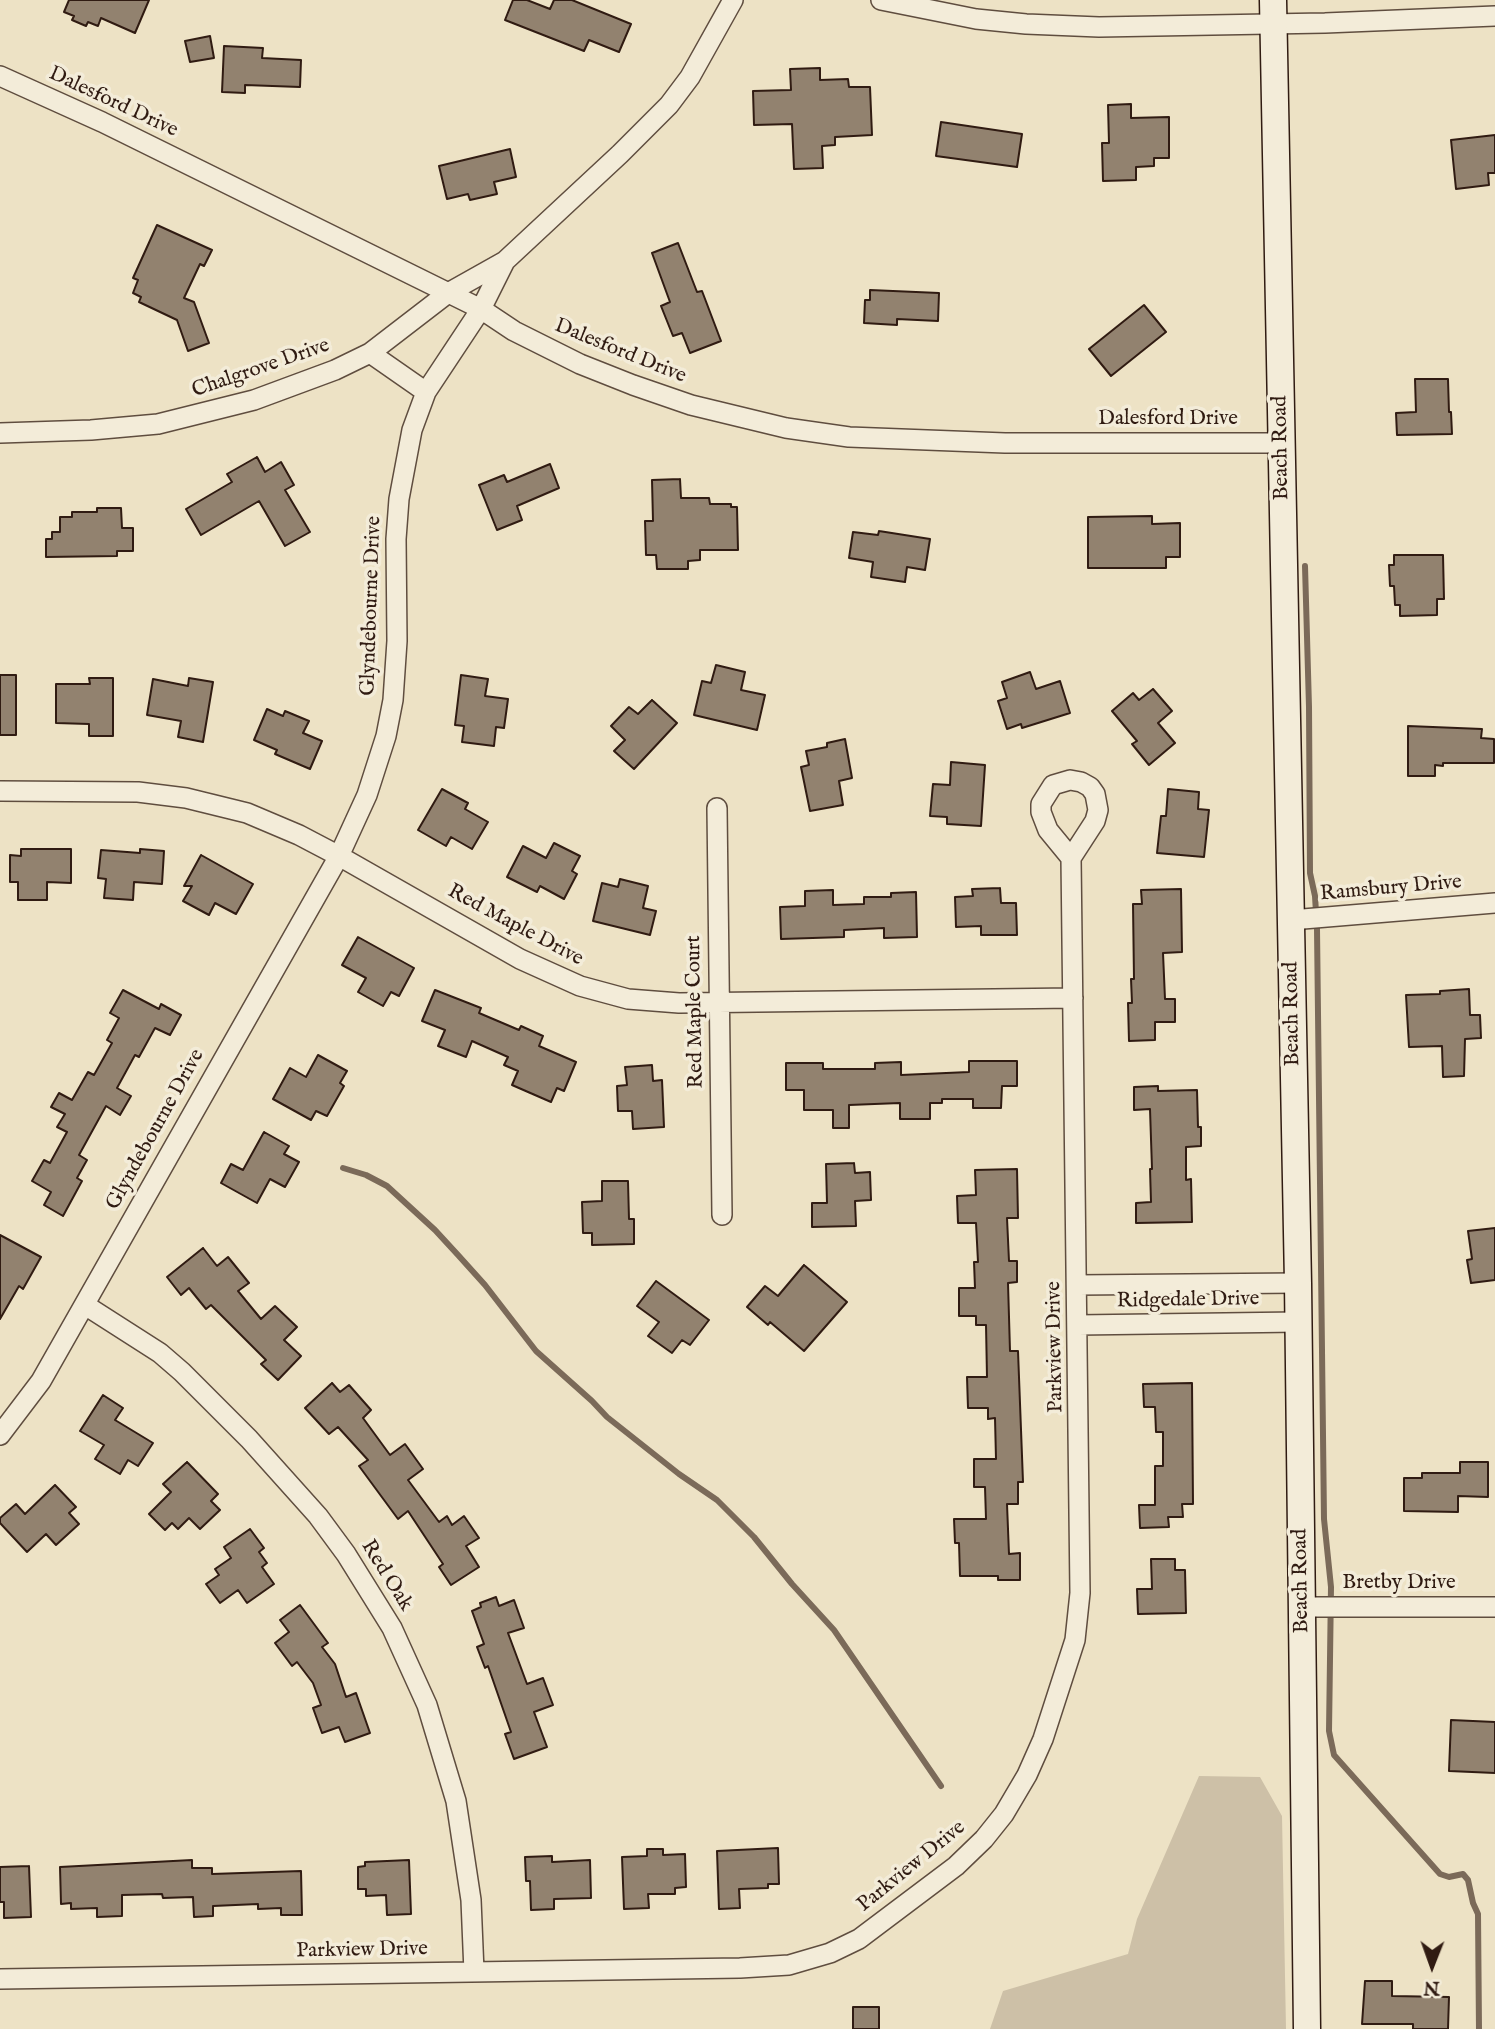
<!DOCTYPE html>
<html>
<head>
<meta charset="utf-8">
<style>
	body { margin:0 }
	#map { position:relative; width:1495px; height:2029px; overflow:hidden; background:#ede2c5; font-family:"IM FELL English",serif }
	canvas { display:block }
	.north { position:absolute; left:1397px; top:1931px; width:70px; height:70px; -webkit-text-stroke:5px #f3ecd9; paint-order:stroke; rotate:181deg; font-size:19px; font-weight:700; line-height:28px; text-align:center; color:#301b12 }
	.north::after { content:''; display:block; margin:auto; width:24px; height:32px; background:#301b12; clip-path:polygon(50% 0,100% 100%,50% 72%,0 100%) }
</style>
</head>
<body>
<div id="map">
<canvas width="1495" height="2029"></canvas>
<div class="north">N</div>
</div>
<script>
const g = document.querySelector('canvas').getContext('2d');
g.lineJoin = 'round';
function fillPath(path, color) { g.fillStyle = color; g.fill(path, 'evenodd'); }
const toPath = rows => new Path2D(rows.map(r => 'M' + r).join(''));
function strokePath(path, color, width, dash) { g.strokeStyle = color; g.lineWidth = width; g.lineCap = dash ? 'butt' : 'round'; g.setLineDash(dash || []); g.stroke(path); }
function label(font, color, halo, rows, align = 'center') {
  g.font = font + ' "IM FELL English",serif'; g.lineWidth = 7; g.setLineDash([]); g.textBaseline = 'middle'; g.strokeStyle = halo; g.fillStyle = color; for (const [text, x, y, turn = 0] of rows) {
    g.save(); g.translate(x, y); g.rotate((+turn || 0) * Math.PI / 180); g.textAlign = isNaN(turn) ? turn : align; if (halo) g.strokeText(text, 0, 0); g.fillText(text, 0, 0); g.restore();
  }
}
fillPath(toPath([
	[1199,1776,1260,1777,1282,1816,1286,2029,990,2029,1003,1991,1128,1954,1137,1919]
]), '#cdc0a7');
strokePath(toPath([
	[1305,566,1309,707,1310,873,1315,896,1317,929,1324,1519,1331,1587,1329,1731,1334,1755,1440,1874,1449,1877,1463,1874,1468,1880,1473,1903,1478,1914,1479,2029],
	[343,1168,366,1175,387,1186,435,1230,458,1255,485,1285,536,1351,592,1401,607,1417,679,1474,717,1500,754,1537,792,1584,834,1630,941,1786]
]), '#7b6a59', 6);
const building = toPath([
	[69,0,149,0,135,33,101,18,98,26,88,22,86,26,72,20,74,16,64,12,69,0],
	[513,0,527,0,550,9,554,0,572,0,631,24,619,52,589,40,584,51,505,20,513,0],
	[210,36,214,58,190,62,185,41,210,36],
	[224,46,263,48,262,58,301,60,300,87,245,85,245,93,222,92,224,46],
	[820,68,820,80,848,79,849,87,870,87,872,135,835,137,835,145,822,146,823,168,794,169,792,124,754,125,753,91,791,90,790,69,820,68],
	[1131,104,1131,118,1169,117,1169,158,1154,158,1154,166,1136,167,1136,180,1103,181,1102,143,1109,143,1108,105,1131,104],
	[941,122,1022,134,1017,167,936,156,941,122],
	[1495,135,1495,173,1488,173,1489,185,1456,189,1451,140,1495,135],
	[510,149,516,177,494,182,497,194,470,200,468,194,447,199,439,166,510,149],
	[157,225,212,250,204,266,200,264,184,298,194,302,209,343,188,351,177,320,139,302,141,297,133,293,138,280,133,278,157,225],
	[678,243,697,292,702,291,721,341,690,353,682,333,673,336,661,306,670,302,652,253,678,243],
	[870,290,939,293,938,321,897,319,897,325,864,323,865,300,870,300,870,290],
	[1144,305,1166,332,1111,376,1089,349,1144,305],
	[1415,379,1448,379,1449,412,1451,412,1452,434,1397,435,1396,413,1416,412,1415,379],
	[257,457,265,472,281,462,294,485,285,490,310,532,285,546,259,501,201,535,186,509,232,482,227,474,257,457],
	[550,464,559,488,517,506,522,520,497,530,479,485,504,475,507,482,550,464],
	[680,479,681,498,709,498,710,504,731,504,731,507,737,507,738,550,700,550,700,560,688,561,688,569,657,569,656,555,646,555,645,521,653,521,652,480,680,479],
	[97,508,121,508,122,528,133,528,133,551,117,551,117,556,46,557,46,539,52,539,52,532,60,532,60,517,72,517,72,512,97,512,97,508],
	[1152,516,1152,524,1180,523,1180,557,1166,557,1166,568,1088,568,1088,517,1152,516],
	[879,531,930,539,925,570,907,567,905,582,871,577,873,562,849,558,853,532,878,535,879,531],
	[1394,555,1443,555,1444,599,1437,599,1437,615,1400,616,1400,605,1395,605,1394,586,1390,586,1389,565,1394,565,1394,555],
	[716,665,745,672,741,690,765,695,757,730,694,715,702,681,711,683,716,665],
	[1030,672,1036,689,1060,681,1070,713,1022,728,1021,724,1007,729,998,701,1007,698,1002,682,1030,672],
	[0,675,16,675,16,735,0,735,0,675],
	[461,675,488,679,485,696,508,699,504,728,496,727,494,746,462,742,464,726,455,725,461,675],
	[89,678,113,678,113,736,89,736,89,724,56,723,56,684,90,684,89,678],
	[189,678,213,682,203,742,178,737,181,721,147,715,153,679,188,686,189,678],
	[1153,689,1172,711,1158,723,1175,743,1149,765,1132,744,1137,741,1112,711,1133,693,1139,700,1153,689],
	[652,700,677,723,634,769,614,751,625,740,611,726,629,707,638,714,652,700],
	[267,709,283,716,285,711,309,721,303,733,322,741,310,769,275,754,277,750,254,740,267,709],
	[1408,726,1482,729,1481,738,1494,739,1494,763,1443,763,1443,766,1435,765,1435,776,1408,776,1408,726],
	[845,739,852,778,839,781,843,805,810,811,801,767,809,765,806,751,827,747,827,743,845,739],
	[951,762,985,765,981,826,947,824,947,817,930,816,933,784,950,785,951,762],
	[442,789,468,803,465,809,488,822,472,849,451,837,446,846,418,830,442,789],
	[1168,789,1199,792,1198,809,1209,810,1204,857,1157,853,1161,816,1166,816,1168,789],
	[554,843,580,856,572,871,577,874,564,899,540,886,537,892,507,877,523,846,546,858,554,843],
	[21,849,71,849,71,883,47,882,47,900,18,900,18,882,10,882,10,855,21,856,21,849],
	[140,849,164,851,162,884,134,882,133,900,104,898,106,879,98,878,101,850,140,853,140,849],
	[201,855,253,884,236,914,215,903,209,915,183,901,192,886,184,886,201,855],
	[620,879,648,886,643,908,656,911,650,935,593,921,602,883,618,887,620,879],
	[1000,888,1001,903,1016,903,1017,935,981,935,981,926,956,927,955,897,973,896,972,889,1000,888],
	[1181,889,1182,952,1163,953,1165,999,1175,999,1175,1022,1155,1022,1155,1040,1129,1041,1128,1003,1132,1003,1131,979,1134,979,1133,904,1142,904,1141,890,1181,889],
	[833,890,833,905,864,904,864,897,891,897,891,893,916,892,917,937,884,938,884,928,844,930,844,937,781,939,780,907,805,906,805,891,833,890],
	[358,937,414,968,399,996,391,992,383,1006,358,992,366,978,342,965,358,937],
	[1469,989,1470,1015,1480,1015,1481,1038,1465,1039,1464,1076,1443,1077,1442,1046,1409,1047,1406,995,1440,994,1440,991,1469,989],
	[123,990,159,1009,161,1004,181,1015,170,1035,155,1028,139,1057,135,1055,117,1088,131,1096,120,1115,106,1106,79,1155,87,1160,77,1178,82,1181,63,1216,44,1205,51,1192,32,1181,44,1160,50,1163,67,1132,57,1127,65,1114,51,1107,59,1093,72,1100,88,1072,94,1075,112,1043,107,1040,119,1018,110,1013,123,990],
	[435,990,481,1008,479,1013,519,1030,521,1026,543,1036,539,1046,576,1062,564,1091,557,1088,551,1102,512,1085,518,1071,504,1065,508,1057,472,1041,466,1057,438,1046,445,1030,422,1021,435,990],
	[318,1055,347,1071,340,1083,344,1086,327,1116,316,1111,311,1120,273,1099,290,1068,306,1077,318,1055],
	[969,1061,1017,1061,1017,1086,1002,1086,1001,1108,973,1108,973,1099,942,1099,942,1103,930,1103,930,1119,900,1119,900,1103,849,1105,849,1128,833,1128,833,1110,804,1110,804,1090,786,1090,786,1063,823,1063,823,1069,875,1069,875,1063,901,1062,901,1075,969,1072,969,1061],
	[652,1065,653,1081,662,1080,664,1127,633,1129,632,1111,618,1111,617,1086,627,1085,625,1067,652,1065],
	[1158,1086,1158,1091,1197,1090,1198,1127,1201,1127,1201,1146,1186,1147,1186,1180,1191,1179,1192,1222,1136,1223,1136,1203,1151,1202,1150,1169,1152,1169,1150,1109,1134,1110,1134,1087,1158,1086],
	[264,1132,289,1146,284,1154,299,1162,285,1187,270,1179,257,1203,221,1183,231,1164,243,1170,264,1132],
	[854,1163,855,1173,870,1172,871,1200,855,1201,856,1226,812,1227,812,1203,827,1203,826,1164,854,1163],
	[1017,1169,1018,1218,1007,1218,1009,1261,1017,1261,1017,1282,1008,1283,1010,1351,1018,1351,1023,1482,1018,1482,1018,1504,1007,1504,1009,1554,1020,1553,1020,1580,998,1580,998,1576,960,1576,959,1543,955,1543,954,1519,986,1519,985,1487,974,1487,974,1459,996,1459,995,1418,988,1419,988,1408,968,1408,967,1377,987,1377,986,1325,976,1325,976,1316,959,1316,959,1288,975,1288,974,1262,978,1262,976,1223,958,1223,957,1196,976,1195,975,1170,1017,1169],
	[602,1181,628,1181,629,1219,634,1219,634,1244,592,1245,592,1233,583,1233,582,1202,602,1201,602,1181],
	[1495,1228,1495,1280,1471,1283,1467,1260,1472,1259,1468,1231,1495,1228],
	[0,1235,41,1257,23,1289,19,1286,0,1319,0,1235],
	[203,1248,217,1266,228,1257,249,1283,238,1291,261,1319,275,1306,297,1327,284,1340,301,1356,278,1380,261,1364,266,1360,211,1305,206,1309,189,1288,181,1295,167,1277,203,1248],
	[804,1265,847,1302,804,1351,770,1322,768,1325,747,1307,765,1286,778,1296,804,1265],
	[656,1281,709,1320,690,1345,682,1340,672,1353,648,1336,659,1322,637,1306,656,1281],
	[332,1383,340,1392,349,1385,371,1410,363,1418,390,1455,405,1444,423,1469,408,1480,439,1522,447,1516,452,1525,464,1516,479,1538,466,1546,479,1567,451,1585,439,1567,443,1564,408,1511,398,1519,359,1466,368,1460,338,1427,329,1434,305,1408,332,1383],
	[1192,1383,1193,1504,1182,1504,1183,1517,1168,1517,1169,1527,1140,1528,1139,1505,1155,1505,1155,1466,1163,1466,1163,1432,1156,1432,1155,1407,1144,1407,1143,1384,1192,1383],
	[103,1395,123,1408,115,1420,153,1443,138,1466,128,1460,120,1474,95,1459,104,1445,80,1431,103,1395],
	[187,1462,218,1494,211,1501,220,1510,200,1529,189,1518,178,1529,172,1523,165,1530,149,1514,171,1492,163,1484,187,1462],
	[1460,1462,1488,1462,1488,1497,1458,1496,1458,1512,1404,1511,1404,1478,1422,1478,1422,1473,1460,1473,1460,1462],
	[55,1485,76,1507,69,1513,79,1524,56,1545,46,1534,27,1552,0,1523,0,1518,16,1504,25,1514,55,1485],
	[250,1529,264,1548,259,1552,267,1563,262,1567,274,1584,247,1603,238,1590,220,1603,206,1584,219,1575,215,1569,231,1558,224,1547,250,1529],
	[1151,1559,1175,1559,1175,1570,1185,1570,1186,1613,1138,1614,1137,1589,1152,1589,1151,1559],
	[496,1597,499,1606,514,1600,524,1628,508,1633,527,1684,543,1678,553,1705,534,1712,547,1747,514,1759,505,1734,511,1732,488,1666,485,1668,477,1647,484,1644,472,1611,481,1607,480,1603,496,1597],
	[300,1605,328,1643,322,1647,335,1664,346,1697,356,1693,370,1733,345,1742,339,1727,322,1733,313,1708,321,1705,313,1683,297,1662,292,1666,275,1643,289,1632,280,1620,300,1605],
	[1451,1720,1495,1722,1495,1773,1449,1771,1451,1720],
	[778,1848,779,1884,768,1884,768,1888,739,1889,740,1908,719,1909,717,1851,778,1848],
	[647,1849,663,1849,663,1855,685,1854,686,1887,675,1888,675,1894,648,1894,649,1908,624,1909,622,1857,647,1856,647,1849],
	[552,1856,552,1862,590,1860,591,1898,554,1899,554,1909,531,1910,530,1881,526,1881,525,1857,552,1856],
	[192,1860,192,1868,212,1868,212,1874,301,1871,302,1915,281,1915,281,1908,258,1909,258,1904,213,1906,213,1916,194,1917,193,1897,163,1898,162,1894,122,1895,122,1916,97,1917,97,1908,71,1909,71,1903,61,1904,60,1867,192,1860],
	[409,1860,411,1914,387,1915,386,1895,366,1896,366,1889,358,1889,358,1867,365,1866,365,1862,409,1860],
	[29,1866,31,1917,4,1918,4,1902,0,1902,0,1867,29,1866],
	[1365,1981,1392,1981,1392,1996,1449,1997,1448,2029,1413,2029,1413,2024,1362,2024,1365,1981],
	[853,2007,879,2007,879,2029,853,2029,853,2007]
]);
fillPath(building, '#92826f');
strokePath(building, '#301b12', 2);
const street = toPath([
	[881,0,976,19,1026,24,1099,27,1325,23,1495,16],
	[0,76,102,122,481,309,514,331,580,364,633,385,691,405,786,428,849,437,1005,443,1282,443],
	[370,353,426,392],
	[0,433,91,430,158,424,254,400,335,370,370,353,448,293,505,261],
	[0,791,138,792,186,798,247,813,299,835,339,856,520,959,580,986,628,999,679,1003,1073,998],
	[717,808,722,1215],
	[1291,920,1495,903],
	[1078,1285,1298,1283],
	[85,1305,160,1353,182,1372,249,1439,318,1516,346,1554,392,1628,427,1705,456,1801,471,1900,474,1972],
	[1078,1325,1298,1322],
	[0,1435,41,1381,339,856,367,795,386,736,393,700,397,641,396,539,399,499,412,430,426,392,481,309,505,261,620,154,669,105,690,77,733,0],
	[1302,1607,1495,1607],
	[0,1979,740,1968,789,1965,830,1953,859,1939,956,1866,984,1839,1004,1814,1027,1775,1043,1739,1075,1640,1080,1593,1071,858,1095,821,1098,810,1095,794,1090,787,1081,782,1070,780,1053,785,1041,804,1041,812,1048,830,1071,858]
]);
const secondary = toPath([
	[1273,0,1298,1283,1307,2029]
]);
strokePath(street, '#5f4d3f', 22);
strokePath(secondary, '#301b12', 29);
strokePath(street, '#f3ecd9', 19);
strokePath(secondary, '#f3ecd9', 26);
label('21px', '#301b12', '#f3ecd9', [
	["Dalesford Drive",113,103,25],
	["Dalesford Drive",620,352,22],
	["Chalgrove Drive",261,369,-19],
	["Dalesford Drive",1168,420],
	["Beach Road",1282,448,-91],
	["Glyndebourne Drive",372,606,-88],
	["Ramsbury Drive",1391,889,-5],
	["Red Maple Drive",515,926,28],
	["Red Maple Court",696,1012,-91],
	["Beach Road",1293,1014,-91],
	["Glyndebourne Drive",156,1130,-61],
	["Ridgedale Drive",1188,1301,-1],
	["Parkview Drive",1056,1347,-91],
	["Red Oak",386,1576,58],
	["Beach Road",1302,1581,-91],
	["Bretby Drive",1399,1584],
	["Parkview Drive",912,1867,-39],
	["Parkview Drive",362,1951,-1]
]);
</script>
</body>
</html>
